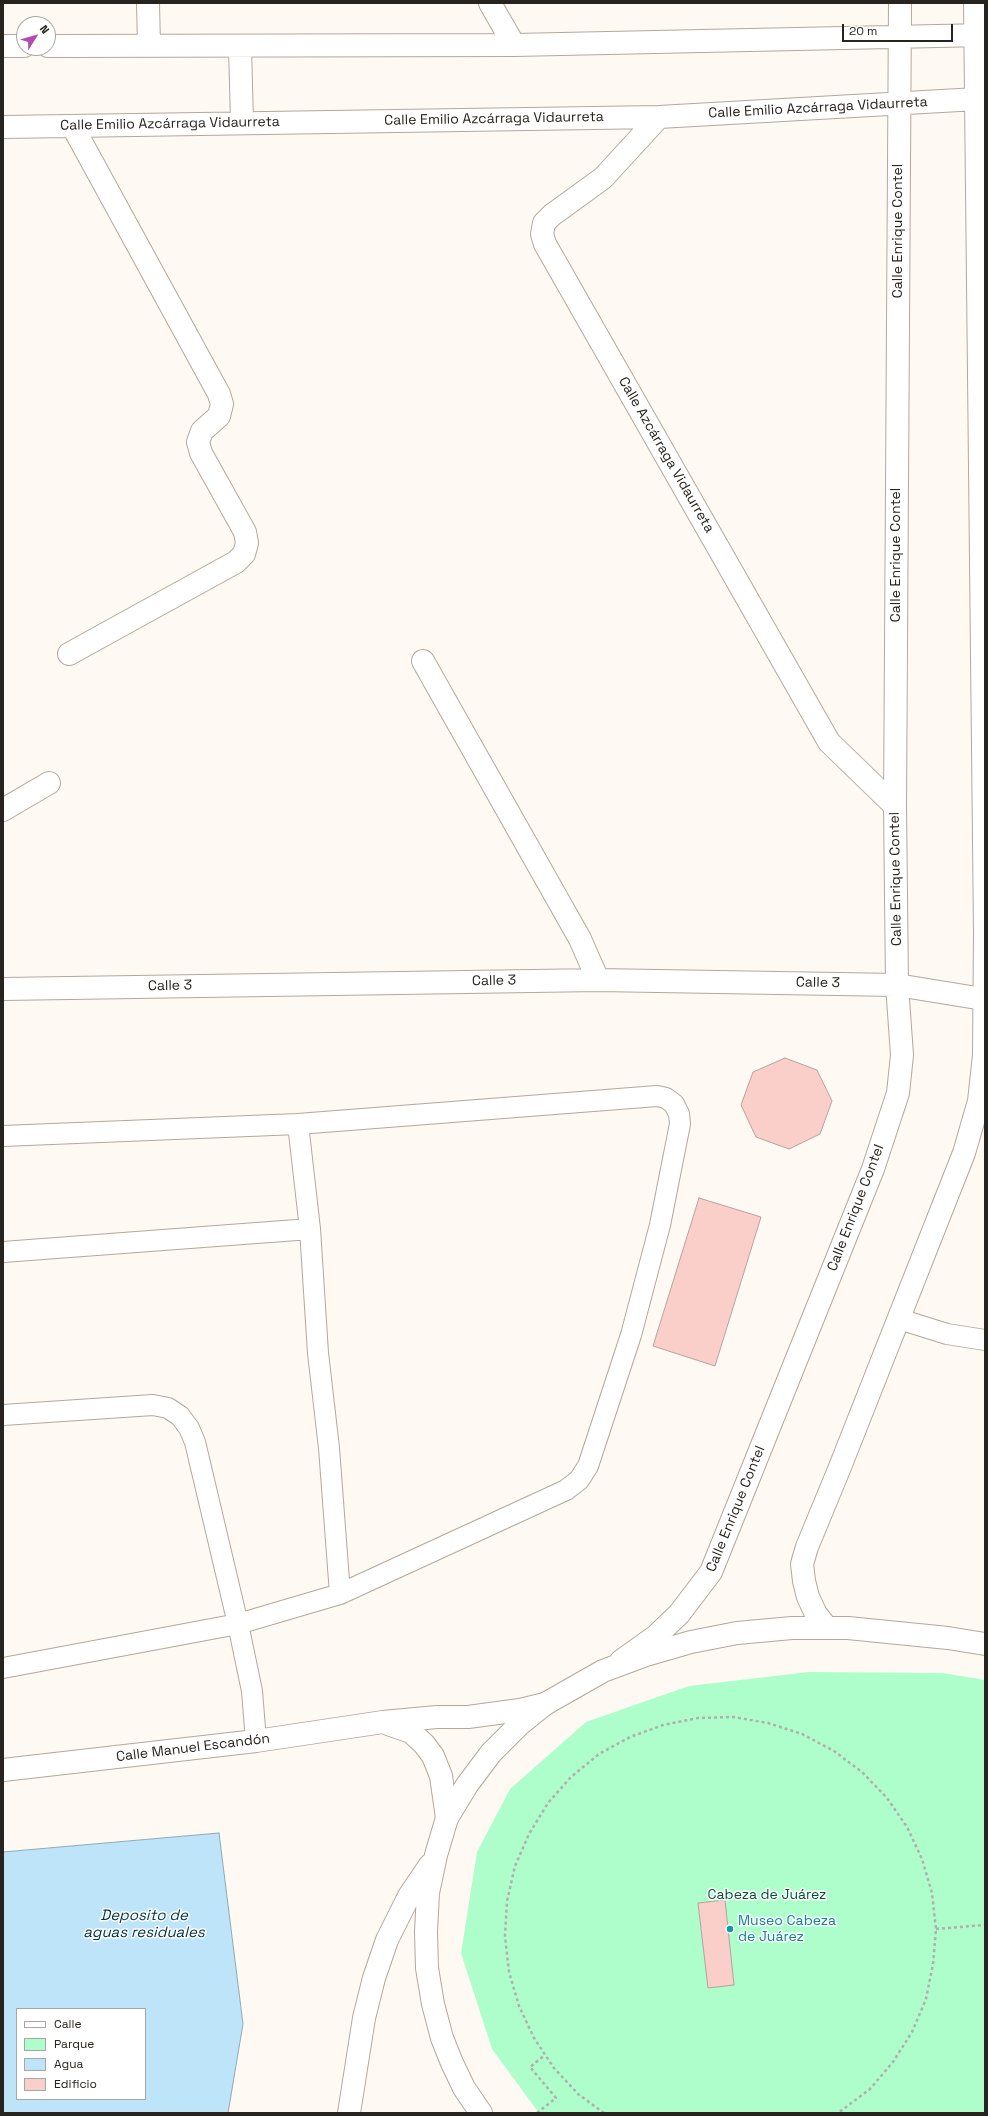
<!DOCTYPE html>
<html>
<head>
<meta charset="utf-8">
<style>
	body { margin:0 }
	#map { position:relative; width:988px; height:2116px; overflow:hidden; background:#fef9f3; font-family:"Space Grotesk",sans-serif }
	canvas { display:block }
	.frame { position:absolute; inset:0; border:4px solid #27231e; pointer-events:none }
	.legend { position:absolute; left:16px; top:2008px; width:130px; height:92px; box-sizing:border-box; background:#fff; border:1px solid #a9a7a5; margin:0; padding:5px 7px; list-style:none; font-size:12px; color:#27231e }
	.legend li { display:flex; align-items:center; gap:8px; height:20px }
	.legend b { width:20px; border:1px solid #a9a7a5 }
	.north { position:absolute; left:16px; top:16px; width:40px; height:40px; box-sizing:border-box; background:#fff; border:1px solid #a9a7a5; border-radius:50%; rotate:53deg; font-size:11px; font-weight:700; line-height:16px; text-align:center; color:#27231e }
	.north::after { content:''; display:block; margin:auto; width:14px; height:18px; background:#b24cb0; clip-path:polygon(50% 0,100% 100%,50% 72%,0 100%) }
	.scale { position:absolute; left:842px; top:24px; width:111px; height:18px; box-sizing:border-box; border:2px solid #27231e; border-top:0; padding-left:5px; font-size:12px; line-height:14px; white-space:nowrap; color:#27231e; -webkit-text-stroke:3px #fff; paint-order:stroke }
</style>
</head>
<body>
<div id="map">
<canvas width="988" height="2116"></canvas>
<div class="frame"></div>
<ul class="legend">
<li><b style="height:5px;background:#fff"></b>Calle</li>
<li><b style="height:11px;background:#adfecb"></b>Parque</li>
<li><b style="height:11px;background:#bee4f9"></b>Agua</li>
<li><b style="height:11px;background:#facfc9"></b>Edificio</li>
</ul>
<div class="north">N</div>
<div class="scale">20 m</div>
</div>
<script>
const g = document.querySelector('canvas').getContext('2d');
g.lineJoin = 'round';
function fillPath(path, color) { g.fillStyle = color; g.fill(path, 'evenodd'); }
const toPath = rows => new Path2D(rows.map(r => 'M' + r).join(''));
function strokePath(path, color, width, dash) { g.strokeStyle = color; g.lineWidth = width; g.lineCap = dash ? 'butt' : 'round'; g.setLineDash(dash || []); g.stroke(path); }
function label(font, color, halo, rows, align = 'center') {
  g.font = font + ' "Space Grotesk",sans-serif'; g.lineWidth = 3; g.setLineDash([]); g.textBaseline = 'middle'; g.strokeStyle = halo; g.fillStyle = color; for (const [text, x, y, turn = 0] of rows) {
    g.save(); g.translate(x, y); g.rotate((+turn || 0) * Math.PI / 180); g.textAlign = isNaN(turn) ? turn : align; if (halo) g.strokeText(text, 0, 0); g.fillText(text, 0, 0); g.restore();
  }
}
fillPath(toPath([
	[809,1672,943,1673,985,1680,985,2113,539,2113,492,2049,461,1953,477,1852,510,1789,586,1722,689,1686]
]), '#adfecb');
const water = toPath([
	[219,1833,243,2024,228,2113,3,2113,3,1852,219,1833],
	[17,2009,145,2009,145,2099,17,2099,17,2009]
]);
fillPath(water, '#bee4f9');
strokePath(water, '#91aab7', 1);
const building = toPath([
	[785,1058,817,1070,832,1101,820,1134,789,1149,756,1137,741,1105,753,1072,785,1058],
	[699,1198,761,1217,715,1366,653,1346,699,1198],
	[725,1900,734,1985,708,1988,698,1903,725,1900]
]);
fillPath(building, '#facfc9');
strokePath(building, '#b6a29f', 1);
const service = toPath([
	[298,1124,310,1229,318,1353,329,1448,340,1594],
	[3,1136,298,1124,657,1096,666,1098,674,1104,679,1114,680,1124,660,1225,631,1335,588,1466,579,1480,566,1490,340,1594,238,1624,3,1668],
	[3,1252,310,1229],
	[899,1319,947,1334,985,1340],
	[3,1415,153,1405,168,1408,180,1416,189,1428,195,1442,238,1624,252,1691,256,1741]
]);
const minor = toPath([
	[148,3,149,46],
	[490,3,514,45],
	[3,46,24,46],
	[48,46,514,45,985,35],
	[240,47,242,122],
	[659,117,603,178,552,215,544,223,542,234,545,244,829,742,895,806],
	[3,127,659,117,977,99,985,97],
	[69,654,236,562,244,554,247,543,245,532,201,453,198,442,202,431,219,416,222,404,219,394,73,127],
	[423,661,580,939,598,980],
	[3,810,49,783],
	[3,989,598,980,897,985,983,999],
	[827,1628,816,1614,808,1597,804,1581,802,1564,807,1547,840,1467,964,1153,979,1101,984,1055,985,932,975,3],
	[621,1661,656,1636,679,1614,711,1572,873,1169,898,1093,902,1055,897,985,895,806,900,3],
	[388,1724,411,1732,424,1744,433,1756,441,1776,447,1818],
	[3,1770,256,1741,383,1722,437,1717,468,1717,520,1710,545,1704]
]);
const secondary = toPath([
	[349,2113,364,2018,374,1978,387,1940,409,1896,430,1865],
	[481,2113,464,2088,452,2063,442,2038,433,2004,427,1968,426,1932,428,1893,436,1855,447,1818,467,1785,491,1753,519,1725,545,1704,603,1671,646,1655,691,1642,737,1633,792,1628,848,1628,948,1638,985,1644]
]);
strokePath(service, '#b3a89a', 22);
strokePath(minor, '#b3a89a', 24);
strokePath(secondary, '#b3a89a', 24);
strokePath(toPath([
	[936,1929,985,1925],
	[537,2113,556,2098,530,2067,545,2055],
	[604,2113,578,2094,554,2068,534,2038,519,2006,509,1972,505,1936,507,1901,515,1866,529,1834,548,1803,571,1777,599,1754,630,1737,663,1725,698,1718,733,1717,768,1723,802,1734,834,1751,862,1772,887,1798,907,1827,922,1859,932,1893,936,1929,933,1964,926,1999,912,2032,893,2062,870,2089,838,2113]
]), '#b3aea9', 2.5, [3, 3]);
strokePath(service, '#fff', 20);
strokePath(minor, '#fff', 22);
strokePath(secondary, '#fff', 22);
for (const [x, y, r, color] of [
	[730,1929,4,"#0f9aa8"]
]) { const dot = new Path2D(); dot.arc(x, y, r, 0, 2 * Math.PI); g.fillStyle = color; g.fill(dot); strokePath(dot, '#fff', 1.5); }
label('14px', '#27231e', '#fff', [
	["Calle Emilio Azcárraga Vidaurreta",818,108,-3],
	["Calle Emilio Azcárraga Vidaurreta",494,119,-1],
	["Calle Emilio Azcárraga Vidaurreta",170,124,-1],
	["Calle Enrique Contel",898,231,-90],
	["Calle Azcárraga Vidaurreta",666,455,60],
	["Calle Enrique Contel",896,555,-90],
	["Calle Enrique Contel",896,879,-91],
	["Calle 3",494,981,-1],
	["Calle 3",818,983,1],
	["Calle 3",170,986,-1],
	["Calle Enrique Contel",856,1208,-69],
	["Calle Enrique Contel",736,1509,-68],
	["Calle Manuel Escandón",193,1748,-7]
]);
label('14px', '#03522e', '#fff', [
	["Cabeza de Juárez",767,1895]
]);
label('14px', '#0d838f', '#fff', [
	["Museo Cabeza",738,1921],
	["de Juárez",738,1937]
], 'left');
label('italic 15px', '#003146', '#fff', [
	["Deposito de",144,1916],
	["aguas residuales",144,1933]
]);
</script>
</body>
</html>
